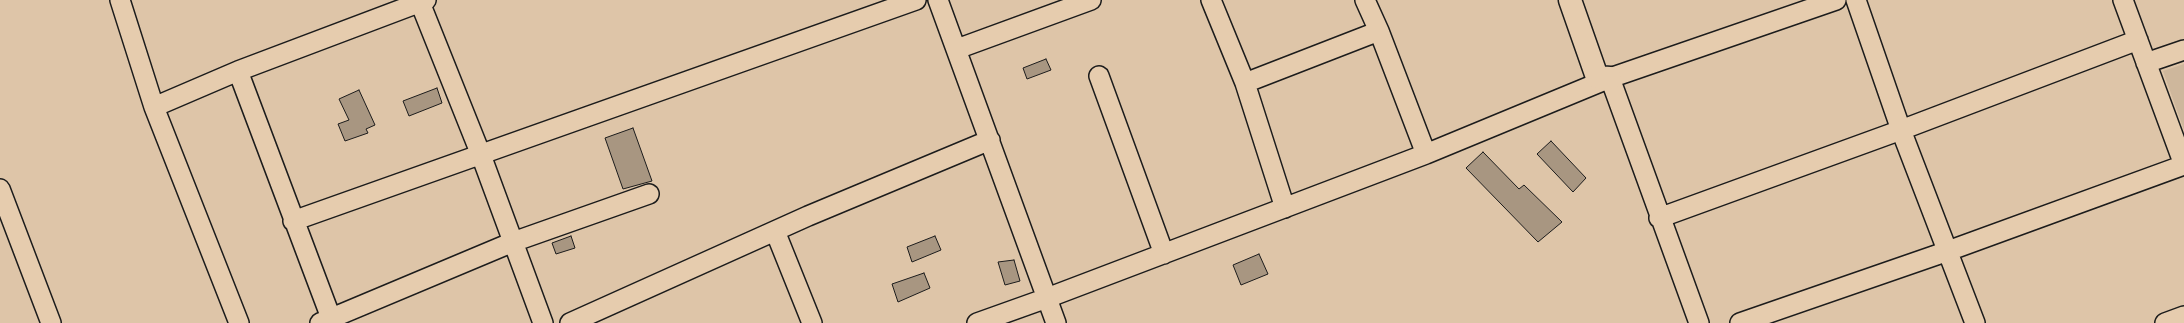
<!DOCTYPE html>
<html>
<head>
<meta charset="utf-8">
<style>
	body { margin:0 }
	canvas { display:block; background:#dec5a8 }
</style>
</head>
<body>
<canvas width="2184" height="323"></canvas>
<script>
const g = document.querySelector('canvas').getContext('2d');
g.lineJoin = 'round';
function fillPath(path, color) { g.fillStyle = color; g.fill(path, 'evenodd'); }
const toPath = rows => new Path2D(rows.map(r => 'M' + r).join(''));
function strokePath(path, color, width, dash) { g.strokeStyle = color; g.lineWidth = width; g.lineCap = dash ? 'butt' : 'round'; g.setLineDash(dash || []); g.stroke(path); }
fillPath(toPath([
	[2184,64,2184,130,2163,71]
]), '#ceb79c');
const building = toPath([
	[1046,59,1051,70,1027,79,1023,68,1046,59],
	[437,88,442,103,409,116,403,101,437,88],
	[359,90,375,125,366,129,368,133,345,141,338,124,349,120,339,99,359,90],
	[633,128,652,181,623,189,605,138,633,128],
	[1551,141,1586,178,1573,192,1537,154,1551,141],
	[1483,152,1519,189,1524,185,1562,222,1538,242,1466,168,1483,152],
	[571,236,575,248,556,254,552,243,571,236],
	[935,236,941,250,912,262,907,247,935,236],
	[1259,254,1268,274,1241,285,1233,265,1259,254],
	[1014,260,1020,281,1005,285,998,262,1014,260],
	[924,273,930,288,898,302,892,284,924,273]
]);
fillPath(building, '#a89681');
strokePath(building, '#1c1c1c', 1);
const street = toPath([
	[120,0,154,107,239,323],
	[419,0,481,155,543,323],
	[938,0,1056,323],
	[1211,0,1245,83,1285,208],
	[1365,0,1379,31,1426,154],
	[1856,0,1901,130,1975,323],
	[2123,0,2184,165],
	[957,49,1091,0],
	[2146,63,2184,50],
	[238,71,331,318],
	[1099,76,1164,254],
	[1610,78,1699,323],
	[1245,83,1379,31],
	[154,107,238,71,426,0],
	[0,189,51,323],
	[1659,218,1901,130,2138,40],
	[293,221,916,0],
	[775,231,812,323],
	[320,323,513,242,649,194],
	[570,323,808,216,990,140],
	[977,323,1047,298,1426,154,1610,78,1836,0],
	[1740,323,1948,251,2184,165],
	[2165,323,2184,316]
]);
const secondary = toPath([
	[1570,0,1597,77,1610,78]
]);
strokePath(street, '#1c1c1c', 22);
strokePath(secondary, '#1c1c1c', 25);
strokePath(street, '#e6ccae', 19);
strokePath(secondary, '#e6ccae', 22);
</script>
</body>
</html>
